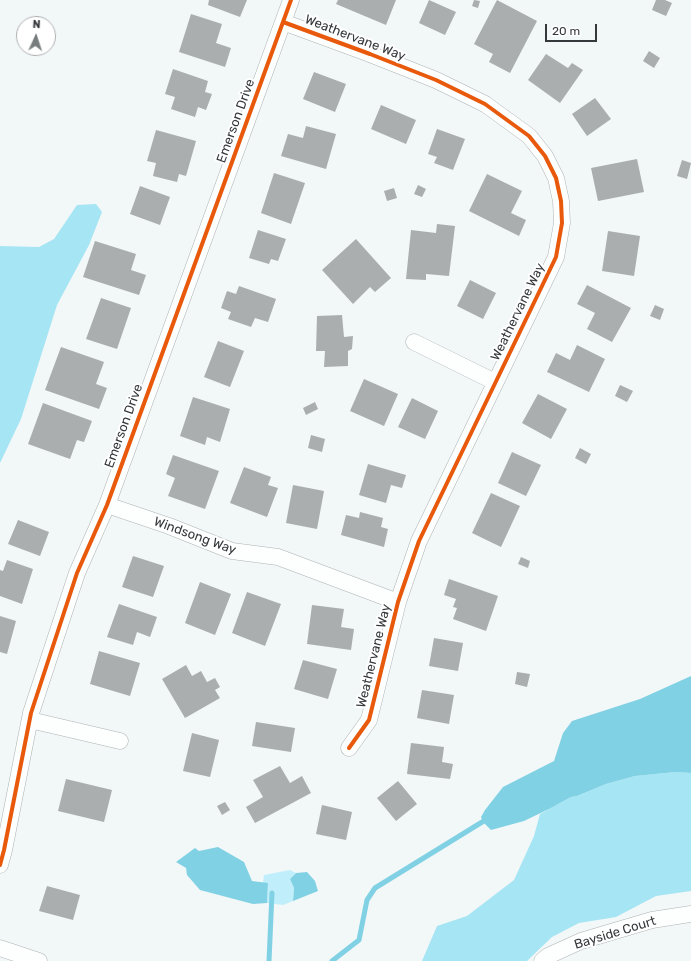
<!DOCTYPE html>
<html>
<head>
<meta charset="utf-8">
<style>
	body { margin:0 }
	#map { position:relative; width:691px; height:961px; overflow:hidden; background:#f2f7f8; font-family:Rubik,sans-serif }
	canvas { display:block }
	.north { position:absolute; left:16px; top:16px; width:40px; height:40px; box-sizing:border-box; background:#fff; border:1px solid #aeb0b1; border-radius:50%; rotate:3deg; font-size:11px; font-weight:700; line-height:16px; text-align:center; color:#35393b }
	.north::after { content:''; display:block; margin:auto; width:14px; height:18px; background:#777c7d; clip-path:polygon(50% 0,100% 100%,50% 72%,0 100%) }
	.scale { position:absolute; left:545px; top:24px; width:52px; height:18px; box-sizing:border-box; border:2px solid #35393b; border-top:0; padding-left:5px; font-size:12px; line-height:14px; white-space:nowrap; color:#35393b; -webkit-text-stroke:3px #fff; paint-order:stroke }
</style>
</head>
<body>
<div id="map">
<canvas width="691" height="961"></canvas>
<div class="north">N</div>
<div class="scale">20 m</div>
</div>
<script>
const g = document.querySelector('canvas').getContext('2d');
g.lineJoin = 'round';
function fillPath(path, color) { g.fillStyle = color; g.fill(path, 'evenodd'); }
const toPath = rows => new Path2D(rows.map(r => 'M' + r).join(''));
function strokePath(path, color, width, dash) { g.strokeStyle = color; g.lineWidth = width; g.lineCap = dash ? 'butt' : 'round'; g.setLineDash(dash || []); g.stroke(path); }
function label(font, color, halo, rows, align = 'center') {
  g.font = font + ' Rubik,sans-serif'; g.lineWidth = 4; g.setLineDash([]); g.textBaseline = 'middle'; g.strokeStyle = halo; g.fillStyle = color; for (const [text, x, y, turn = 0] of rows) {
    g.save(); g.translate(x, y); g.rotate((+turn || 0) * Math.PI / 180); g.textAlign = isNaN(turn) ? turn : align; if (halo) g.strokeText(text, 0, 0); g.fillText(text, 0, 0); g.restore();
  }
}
fillPath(toPath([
	[290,870,296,873,290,879,294,888,293,901,283,905,267,903,268,883,263,883,264,875]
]), '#c0effb');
fillPath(toPath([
	[96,204,102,212,89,245,57,305,21,419,0,463,0,246,39,247,54,239,77,205],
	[676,772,691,773,691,891,656,896,616,917,579,923,552,937,527,961,422,961,437,926,467,916,514,880,534,836,540,814,571,797,577,796,606,784,635,776]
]), '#a6e5f4');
fillPath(toPath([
	[691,676,691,773,676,772,635,776,606,784,577,796,571,797,551,808,524,821,491,830,483,822,481,817,485,810,503,787,554,761,563,733,572,721,640,699],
	[218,847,244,862,252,881,268,883,267,903,253,904,200,890,187,875,186,868,176,862,195,848,199,851],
	[307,872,315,881,318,891,293,901,294,888,290,879,296,873]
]), '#81d1e4');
strokePath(toPath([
	[269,961,272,893],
	[332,961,359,940,367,900,375,888,487,819]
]), '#81d1e4', 5);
fillPath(toPath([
	[209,0,247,0,240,17,208,5],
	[338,0,396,0,386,25,336,4],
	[429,0,456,12,445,35,419,23],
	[474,0,480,1,478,8,472,6],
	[497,0,537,21,510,73,489,62,493,54,474,44],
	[656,0,665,0,672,3,666,16,652,10],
	[191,14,222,24,216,43,231,48,225,67,179,52],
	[649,51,660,58,654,68,643,61],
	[546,54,568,68,572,63,583,70,560,103,528,80],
	[173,69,208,81,205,92,212,94,206,110,198,107,195,117,171,109,175,97,165,94],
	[314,72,346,84,335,112,303,99],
	[595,98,611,119,587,136,572,114],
	[381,105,416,120,406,144,371,129],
	[306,126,336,134,326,169,281,156,288,134,303,138],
	[437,129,465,139,453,170,434,163,437,157,428,154],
	[156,130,196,141,186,176,179,174,177,182,153,176,156,163,147,161],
	[637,159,644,192,598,201,591,168],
	[682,160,691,163,687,179,677,176],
	[274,173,305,183,291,224,261,213],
	[487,174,522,191,511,213,526,220,519,236,469,211],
	[418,185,426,189,422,197,414,194],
	[140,186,170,197,160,225,130,214],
	[394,188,397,198,387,201,384,191],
	[437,224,455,226,449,276,426,274,426,280,406,279,411,230,436,233],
	[258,230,286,239,278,261,271,259,269,264,249,258],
	[608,231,640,236,634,276,602,271],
	[356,239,391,278,375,292,370,287,353,304,322,270],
	[95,241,136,254,131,270,146,275,139,295,83,277],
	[470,280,496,293,483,319,457,306],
	[587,285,631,308,612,342,587,329,595,313,577,304],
	[239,286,276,299,268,322,255,318,251,327,228,319,231,312,221,308,227,291,236,294],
	[101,298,131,308,117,349,86,339],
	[655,305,664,309,660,320,650,316],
	[342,315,344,337,353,336,352,349,348,351,348,366,324,367,325,351,316,351,317,316],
	[218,341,244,351,230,387,204,377],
	[577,345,605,359,589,392,547,372,556,353,570,360],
	[61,347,104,362,96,384,107,388,99,409,45,390],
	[364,379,398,394,384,426,350,411],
	[620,385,633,391,627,402,615,396],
	[538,394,567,409,551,439,522,423],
	[193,397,230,409,220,442,207,437,205,445,180,436],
	[412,398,438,411,425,439,398,427],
	[315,402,318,409,306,415,303,408],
	[43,403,92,421,84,442,77,440,70,459,28,444],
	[311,435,325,439,322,452,308,448],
	[580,448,591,454,586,464,575,458],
	[512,452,541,465,526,496,498,483],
	[173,455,219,471,205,509,168,496,175,478,166,474],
	[368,464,406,475,402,488,391,485,386,503,359,495],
	[244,467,271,477,268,485,278,488,267,517,230,503],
	[293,485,324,491,317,529,286,523],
	[491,493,520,506,501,547,472,533],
	[360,512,383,518,381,527,388,529,384,547,341,535,346,515,359,518],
	[18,520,49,532,40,556,8,544],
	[133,556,164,566,153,597,122,587],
	[521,557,530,561,528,568,518,564],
	[7,560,33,569,22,604,0,596,0,570,3,571],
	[449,579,498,596,486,631,453,619,457,608,453,607,456,599,444,595],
	[200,582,231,594,215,635,185,623],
	[247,592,281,604,265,646,232,633],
	[119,604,157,617,150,637,137,632,133,645,107,637],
	[312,605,344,609,341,627,354,629,351,650,307,644],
	[0,616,16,621,7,654,0,652],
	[434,638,463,643,458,671,429,666],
	[99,651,140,663,130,696,90,684],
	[303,660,337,669,328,699,294,689],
	[186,665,192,676,201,671,207,682,215,678,220,687,215,690,220,698,185,718,162,679],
	[517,672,530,674,527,687,515,684],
	[422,690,454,695,449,724,417,718],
	[256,722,295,728,291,752,252,746],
	[192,733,219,740,210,777,183,771],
	[411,743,444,747,442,762,453,764,450,779,407,774],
	[280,766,290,783,302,776,311,793,255,823,246,807,263,797,253,780],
	[66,779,112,790,104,822,58,811],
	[398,781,417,804,396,821,377,798],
	[225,802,230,810,222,815,217,806],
	[322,805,352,812,346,840,316,834],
	[47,886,80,895,73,920,39,911]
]), '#aaaeaf');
const minor = toPath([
	[283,22,370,54,436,80,485,104,529,136,545,156,556,178,561,201,562,223,556,257,419,541,398,602,369,720,349,748],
	[414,342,495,382],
	[107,505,169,526,232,551,278,557,398,602],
	[30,720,120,741],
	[0,865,4,850,31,713,77,573,107,505,291,0],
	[0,948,39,961],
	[542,961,548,956,581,941,652,920,691,914]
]);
strokePath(minor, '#afb3b4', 17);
strokePath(minor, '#fdfefe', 16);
strokePath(toPath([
	[283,22,370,54,436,80,485,104,529,136,545,156,556,178,561,201,562,223,556,257,419,541,398,602,369,720,349,748],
	[0,865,4,850,31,713,77,573,107,505,291,0]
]), '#e8590c', 4);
label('13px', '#35393b', '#fff', [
	["Weathervane Way",355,38,21],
	["Emerson Drive",236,121,-70],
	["Weathervane Way",518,312,-64],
	["Emerson Drive",124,426,-70],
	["Windsong Way",195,536,20],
	["Weathervane Way",374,656,-76],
	["Bayside Court",615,933,-17]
]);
</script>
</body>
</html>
